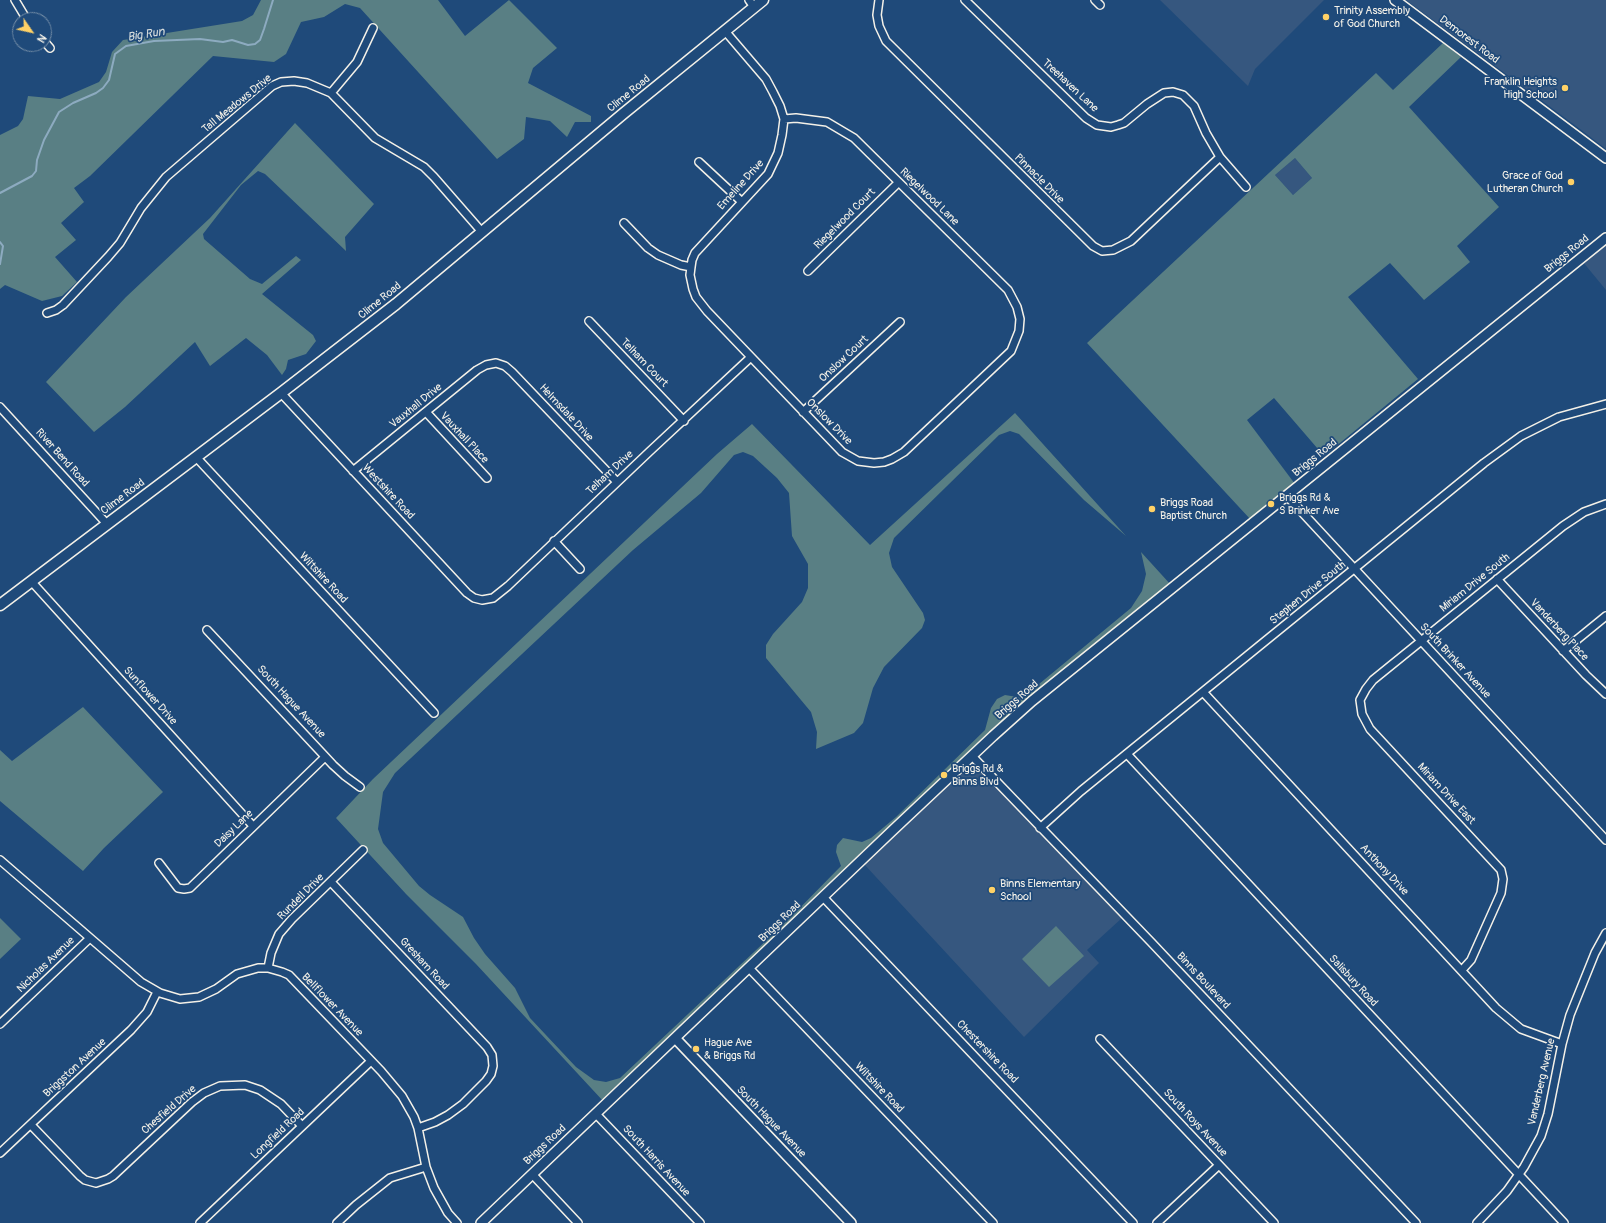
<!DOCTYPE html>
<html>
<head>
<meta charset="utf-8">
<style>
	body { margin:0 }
	#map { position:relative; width:1606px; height:1223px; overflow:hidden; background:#1f4a7a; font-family:Pangolin,sans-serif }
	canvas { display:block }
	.north { position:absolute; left:12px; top:12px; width:40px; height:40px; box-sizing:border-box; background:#1f4a7a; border:1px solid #748da6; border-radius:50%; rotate:124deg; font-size:11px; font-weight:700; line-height:16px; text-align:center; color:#f4f1e8 }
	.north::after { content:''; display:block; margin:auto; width:14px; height:18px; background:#ffd166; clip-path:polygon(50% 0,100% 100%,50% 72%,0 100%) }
</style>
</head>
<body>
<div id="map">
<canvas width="1606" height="1223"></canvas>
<div class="north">N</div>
</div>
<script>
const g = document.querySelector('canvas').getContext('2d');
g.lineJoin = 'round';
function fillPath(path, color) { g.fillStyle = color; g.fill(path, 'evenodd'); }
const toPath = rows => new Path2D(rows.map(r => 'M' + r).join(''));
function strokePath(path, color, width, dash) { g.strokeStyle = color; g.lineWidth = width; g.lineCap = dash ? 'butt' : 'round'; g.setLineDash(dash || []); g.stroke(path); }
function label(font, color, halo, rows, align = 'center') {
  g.font = font + ' Pangolin,sans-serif'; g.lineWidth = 3.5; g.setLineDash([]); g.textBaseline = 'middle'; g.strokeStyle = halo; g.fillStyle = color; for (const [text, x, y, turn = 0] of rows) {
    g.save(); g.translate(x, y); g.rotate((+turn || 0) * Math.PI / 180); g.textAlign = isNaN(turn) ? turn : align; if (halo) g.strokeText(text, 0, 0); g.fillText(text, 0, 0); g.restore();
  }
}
fillPath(toPath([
	[1160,0,1324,0,1255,69,1248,86],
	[1406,0,1606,0,1606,149,1580,129],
	[1295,158,1312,178,1293,195,1275,175],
	[1606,233,1606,290,1578,256],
	[974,759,1122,918,1087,950,1099,963,1024,1037,863,863]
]), '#36577f');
fillPath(toPath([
	[261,0,438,0,465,36,509,0,557,48,533,68,528,83,591,116,591,122,575,122,567,137,550,121,526,117,524,139,497,159,360,8,345,4,324,17,301,22,286,54,274,62,213,56,90,176,74,188,84,202,61,223,76,240,55,257,77,282,62,296,42,301,5,285,0,289,0,135,18,126,23,119,28,96,60,99,99,82,106,72,112,52,123,40,242,21,253,15],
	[1443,43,1461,57,1409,107,1499,207,1457,246,1470,262,1424,300,1390,263,1348,297,1418,379,1324,456,1274,398,1247,420,1295,484,1251,520,1087,343,1376,73,1393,90],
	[1295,158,1312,178,1293,195,1275,175],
	[295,123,374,204,345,237,346,251,265,174,258,171,241,185,203,234,204,239,250,279,262,284,296,256,301,260,262,294,313,335,316,341,306,354,288,360,286,369,282,375,267,355,246,338,210,366,195,342,125,407,94,432,46,382,126,297,210,218],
	[1015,413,1126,536,1084,500,1019,434,1010,431,999,435,894,538,889,553,892,567,923,613,925,620,922,628,884,667,873,688,863,723,854,733,816,749,817,732,811,712,766,658,766,645,773,634,802,602,808,588,808,564,792,536,789,493,777,478,753,456,743,452,734,455,701,493,633,550,395,773,383,792,378,829,383,843,419,886,430,895,463,917,474,938,485,954,515,988,530,1018,576,1067,594,1080,606,1082,620,1078,788,920,841,866,836,852,837,845,843,838,862,842,871,838,896,817,985,730,991,708,997,699,1005,695,1017,697,1027,694,1131,608,1142,591,1146,574,1141,552,1171,585,990,733,604,1102,476,964,406,894,336,818,373,779,717,454,752,424,870,545],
	[83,707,163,792,104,848,83,871,0,801,0,750,12,761],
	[0,918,21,939,0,959],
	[1056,926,1084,956,1049,987,1022,959]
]), '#597f84');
strokePath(toPath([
	[0,193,32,176,36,171,37,160,44,140,59,112,73,103,96,93,103,88,109,80,115,54,126,46,154,41,200,39,223,42,232,40,248,45,255,44,260,40,264,29,273,0],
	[0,242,3,246,0,264]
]), '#8dabc0', 2);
const minor = toPath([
	[15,0,27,20],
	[749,0,754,7],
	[879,0,877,15,879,26,886,41,1093,246,1102,251,1113,250,1131,241,1220,157],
	[965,0,1086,118,1097,125,1111,127,1118,125,1124,123,1147,104,1164,93,1173,92,1183,95,1194,106,1206,133,1220,157,1246,187],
	[1095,0,1100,5],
	[725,31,766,79,773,92,780,106,784,119,782,135,778,153,768,174,695,253,692,260,691,267,690,275,693,289,696,297,707,311,842,452,858,461,874,463,884,462,892,459,904,452,1011,351,1019,331,1020,319,1017,307,1008,290,854,138,827,122,796,118,784,119],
	[44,41,50,48],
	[331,93,357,62,373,28],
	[699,162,742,202],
	[624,223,648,248,658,255,681,265,691,267],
	[808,271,898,183],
	[47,313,56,310,63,305,108,257,120,243,141,208,166,177,272,86,281,82,294,81,307,83,331,93,375,138,424,167,434,177,482,232],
	[589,321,684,421],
	[281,393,467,593,474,598,482,600,493,598,508,586,649,452,751,357],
	[0,407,107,524],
	[426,412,487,478],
	[803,412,900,322],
	[196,457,434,713],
	[353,471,477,370,486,365,496,363,505,366,512,372,617,482],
	[1287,496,1606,840],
	[554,541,580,569],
	[1497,579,1586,675,1606,694],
	[31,581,253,826],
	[207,630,333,765,345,776,360,787],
	[1563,651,1606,616],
	[1203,692,1496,1008,1521,1029,1562,1044],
	[1127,754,1564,1223],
	[972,756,1151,942,1416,1223],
	[1040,828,1081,791,1484,463,1521,436,1559,417,1606,404],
	[0,860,141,982,160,993,180,999,199,997,216,989,237,974,258,968,268,968,282,972,289,975,381,1071,402,1096,414,1117,418,1128,426,1167,434,1188,448,1213,457,1223],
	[159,863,178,888,184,889,190,888,325,757],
	[331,882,487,1047,492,1055,493,1066,491,1074,486,1081,463,1104,448,1115,435,1122,418,1128],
	[823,897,1133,1223],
	[268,968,271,953,279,934,292,919,363,850],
	[749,968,993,1223],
	[1462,970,1471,960,1501,893,1503,879,1501,870,1370,729,1362,714,1360,700,1366,689,1373,680,1563,526,1584,512,1606,504],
	[0,1024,90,938],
	[1100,1039,1274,1223],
	[596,1114,700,1223],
	[31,1125,80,1176,85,1180,96,1183,108,1179,113,1176,192,1102,204,1093,220,1086,245,1085,260,1090,281,1104,302,1126],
	[0,1153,131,1030,147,1012,157,992],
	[532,1174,578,1223],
	[200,1223,371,1061],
	[337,1223,356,1205,390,1178,426,1167],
	[1157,1223,1219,1165],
	[1477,1223,1507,1191,1524,1167,1541,1136,1548,1114,1562,1044,1570,1015,1595,953,1606,933]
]);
const tertiary = toPath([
	[1395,0,1606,158],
	[675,1038,851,1223],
	[481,1223,892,831,993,736,1032,701,1606,238]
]);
const secondary = toPath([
	[0,605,281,393,396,304,624,113,763,0]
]);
strokePath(minor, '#f4f1e8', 10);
strokePath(tertiary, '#f4f1e8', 12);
strokePath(secondary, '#f4f1e8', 13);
strokePath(minor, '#1f4a7a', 7);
strokePath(tertiary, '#1f4a7a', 9);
strokePath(secondary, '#1f4a7a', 10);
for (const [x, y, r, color] of [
	[1326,17,4,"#ffd166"],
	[1565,88,4,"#ffd166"],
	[1571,182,4,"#ffd166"],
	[1271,504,4,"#ffd166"],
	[1152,509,4,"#ffd166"],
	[944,775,4,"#ffd166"],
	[992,890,4,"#ffd166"],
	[696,1049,4,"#ffd166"]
]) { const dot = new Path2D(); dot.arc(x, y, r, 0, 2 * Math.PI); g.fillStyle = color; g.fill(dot); strokePath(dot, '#1f4a7a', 1.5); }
label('11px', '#f4f1e8', '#1f4a7a', [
	["Trinity Assembly",1334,11],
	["of God Church",1334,24],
	["Franklin Heights",1557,82,"right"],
	["High School",1557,95,"right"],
	["Grace of God",1563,176,"right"],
	["Lutheran Church",1563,189,"right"],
	["Briggs Rd &",1279,498],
	["S Brinker Ave",1279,511],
	["Briggs Road",1160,503],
	["Baptist Church",1160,516],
	["Briggs Rd &",952,769],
	["Binns Blvd",952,782],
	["Binns Elementary",1000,884],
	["School",1000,897],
	["Hague Ave",704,1043],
	["& Briggs Rd",704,1056]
], 'left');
label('11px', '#f4f1e8', '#1f4a7a', [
	["Demorest Road",1469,40,37],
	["Treehaven Lane",1070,86,43],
	["Clime Road",629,94,-39],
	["Tall Meadows Drive",237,104,-39],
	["Pinnacle Drive",1039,179,45],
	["Emeline Drive",741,185,-48],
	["Riegelwood Lane",929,197,44],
	["Riegelwood Court",845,219,-45],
	["Briggs Road",1567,254,-39],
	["Clime Road",380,301,-39],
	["Onslow Court",844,359,-43],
	["Telham Court",644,363,46],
	["Vauxhall Drive",416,406,-39],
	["Helmsdale Drive",566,413,47],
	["Onslow Drive",829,422,45],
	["Vauxhall Place",464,438,47],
	["River Bend Road",62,458,48],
	["Briggs Road",1315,458,-39],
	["Telham Drive",610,473,-43],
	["Westshire Road",388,492,47],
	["Clime Road",123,497,-37],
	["Wiltshire Road",323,578,47],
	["Miriam Drive South",1475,583,-39],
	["Stephen Drive South",1308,593,-39],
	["Vanderberg Place",1559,630,47],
	["South Brinker Avenue",1455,661,47],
	["Sunflower Drive",150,696,48],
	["Briggs Road",1017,700,-41],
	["South Hague Avenue",291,702,47],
	["Miriam Drive East",1446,794,47],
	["Daisy Lane",234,829,-44],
	["Anthony Drive",1384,870,47],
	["Rundell Drive",301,897,-45],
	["Briggs Road",780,922,-44],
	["Gresham Road",424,964,47],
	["Nicholas Avenue",46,965,-44],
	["Binns Boulevard",1203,981,47],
	["Salisbury Road",1353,981,47],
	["Bellflower Avenue",332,1005,46],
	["Chestershire Road",987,1052,46],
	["Briggston Avenue",75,1068,-43],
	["Vanderberg Avenue",1542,1082,-77],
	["Wiltshire Road",879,1088,46],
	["Chesfield Drive",169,1110,-41],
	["South Hague Avenue",771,1122,46],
	["South Roys Avenue",1195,1123,47],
	["Longfield Road",278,1134,-43],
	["Briggs Road",545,1145,-43],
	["South Harris Avenue",656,1161,47]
]);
label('italic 12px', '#dadfde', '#1f4a7a', [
	["Big Run",146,35,-9]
]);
</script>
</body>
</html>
